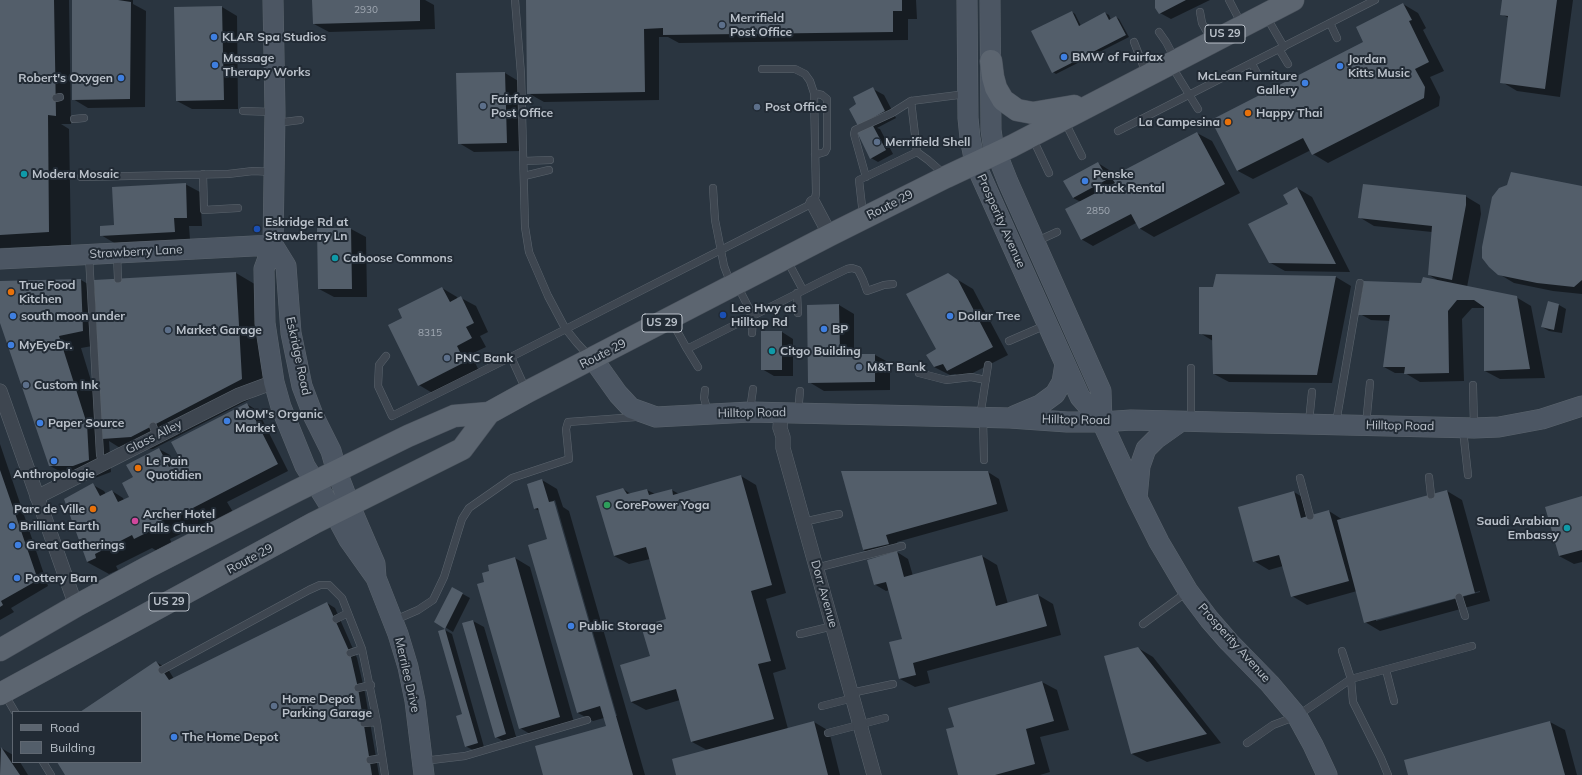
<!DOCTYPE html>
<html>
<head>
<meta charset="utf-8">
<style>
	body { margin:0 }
	#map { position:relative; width:1582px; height:775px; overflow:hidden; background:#2a3540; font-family:Mulish,sans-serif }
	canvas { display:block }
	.legend { position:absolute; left:12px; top:711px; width:130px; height:52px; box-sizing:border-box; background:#222b35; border:1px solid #5f6771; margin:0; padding:5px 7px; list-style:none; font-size:12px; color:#bac1ca }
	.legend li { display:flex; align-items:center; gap:8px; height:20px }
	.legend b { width:20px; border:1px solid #5f6771 }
</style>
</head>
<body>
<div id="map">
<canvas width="1582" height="775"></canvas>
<ul class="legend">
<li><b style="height:5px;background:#5c6570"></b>Road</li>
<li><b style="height:11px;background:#535e6a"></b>Building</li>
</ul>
</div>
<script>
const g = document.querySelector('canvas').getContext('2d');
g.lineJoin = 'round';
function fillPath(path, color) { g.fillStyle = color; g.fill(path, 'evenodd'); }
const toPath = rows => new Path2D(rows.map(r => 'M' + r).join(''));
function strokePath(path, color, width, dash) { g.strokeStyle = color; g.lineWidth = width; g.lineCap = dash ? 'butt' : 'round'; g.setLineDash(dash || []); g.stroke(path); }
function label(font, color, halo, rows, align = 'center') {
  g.font = font + ' Mulish,sans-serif'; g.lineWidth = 4; g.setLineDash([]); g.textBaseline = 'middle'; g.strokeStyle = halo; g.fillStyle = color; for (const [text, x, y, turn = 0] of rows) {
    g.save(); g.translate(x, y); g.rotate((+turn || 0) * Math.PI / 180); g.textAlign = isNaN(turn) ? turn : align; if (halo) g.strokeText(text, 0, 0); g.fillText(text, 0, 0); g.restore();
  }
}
fillPath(toPath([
	[0,0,69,0,71,124,61,124,69,129,71,245,0,248],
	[73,0,133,0,133,4,146,11,145,107,88,108,73,99],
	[313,0,425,0,434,5,435,29,329,32,314,24],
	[527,0,916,0,917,19,908,19,908,40,679,43,668,37,659,37,659,100,544,102,528,93],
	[1156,0,1210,0,1171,19,1160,13],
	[1511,0,1573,0,1560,97,1517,91,1502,82,1509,18,1501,14],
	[1403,4,1418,13,1426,28,1423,30,1444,71,1430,77,1440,97,1439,106,1328,163,1313,154,1311,150,1253,179,1238,171,1212,120,1365,43],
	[222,7,237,16,238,109,192,109,177,101],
	[1072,12,1075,14,1081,26,1105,13,1109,15,1111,20,1116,17,1119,19,1129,37,1056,74,1053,72],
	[505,73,520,82,521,151,474,152,459,143],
	[873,89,884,95,896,118,877,128,880,129,893,154,878,162,871,158,857,105],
	[1197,133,1212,141,1240,193,1154,237,1139,228,1136,223,1093,246,1081,239,1081,202,1073,198,1098,163,1109,170,1113,177],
	[185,184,200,192,202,226,189,226,190,240,116,244,101,235],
	[1582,186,1582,294,1553,291,1514,283,1499,274],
	[1297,188,1312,197,1350,272,1285,271,1269,262],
	[1465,196,1480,205,1481,214,1467,287,1516,297,1531,306,1545,378,1500,379,1485,371,1485,308,1472,308,1462,319,1464,381,1420,382,1405,373,1395,373,1384,367,1390,321,1371,320,1360,314,1421,284,1439,281,1429,275,1432,232,1374,226,1359,217],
	[351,229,366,237,367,297,334,297,319,289],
	[236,273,258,286,264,392,153,449,125,451,109,441,111,472,95,478,72,478,50,466,0,320,0,282,81,280,95,288],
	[98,345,101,413,81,348],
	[948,274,973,289,1008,355,963,378,955,374,950,375,934,367],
	[1217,275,1336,277,1351,286,1332,383,1229,382,1214,374,1213,341,1200,333,1214,288],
	[442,288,457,297,458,299,461,298,476,306,488,332,480,336,486,347,471,354,479,371,434,394,419,385],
	[1549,302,1559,305,1566,309,1562,333,1549,331,1542,327],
	[839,305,854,314,854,355,875,355,890,363,890,390,824,391,809,382,808,306],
	[782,332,793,339,793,376,774,376,762,369],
	[247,404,258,411,288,471,227,502,233,512,212,523,209,521,170,539,172,544,157,551,152,548,116,566,118,570,109,574,87,562,93,485,104,491,106,494,112,491,123,498,124,500,130,497,134,478,159,449,170,455,175,465,182,462],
	[0,444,48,586,11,608,14,612,0,620],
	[842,472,988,472,999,479,1008,511,897,542,899,550,875,556,863,550],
	[741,476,756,485,786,593,766,599,786,669,773,673,788,729,814,722,829,731,840,775,677,775,707,750,692,742,680,700,646,710,631,702,668,619,650,559,629,564,614,556,623,489,631,494,647,490,655,494,672,490,679,494],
	[542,480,557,489,563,507,569,511,645,775,544,775,607,726,604,718,593,721,578,713,548,540,540,511,535,509],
	[555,500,617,716,615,716,553,501],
	[1447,491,1462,500,1490,601,1380,631,1365,622,1357,591,1307,605,1292,596,1283,566,1269,570,1254,561,1294,492,1309,501,1313,516,1329,511,1343,520],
	[1480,591,1480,592,1376,621,1376,619],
	[1582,497,1582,562,1574,564,1559,556],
	[897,552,908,559,913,576,982,556,997,565,1008,604,1038,595,1053,604,1061,635,927,671,930,683,915,687,900,679,904,639,890,590,886,591,874,584],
	[515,558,530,567,575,726,535,737,520,728,485,583],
	[452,588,470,598,453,632,435,621],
	[327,603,335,608,357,658,365,693,379,775,66,775,58,762,141,762,141,712,82,712,156,662,168,669,174,679],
	[473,621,484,627,517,740,507,743,496,737],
	[445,630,452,634,484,747,473,750,465,746,463,715],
	[1138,648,1153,657,1221,743,1147,762,1132,754],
	[1042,682,1057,690,1069,730,1040,737,1050,772,1040,775,959,775,955,728,950,709],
	[1550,722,1565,730,1577,775,1409,775,1406,761],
	[1,748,13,755,13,762,20,762,28,775,0,775,0,749]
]), '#0007');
fillPath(toPath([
	[0,0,54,0,56,116,48,115,49,232,0,235],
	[72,0,118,0,131,2,130,99,72,100],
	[312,0,420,0,420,21,313,24],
	[526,0,902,0,902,11,893,11,893,32,663,35,663,28,644,29,645,92,527,94],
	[1155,0,1186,0,1159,14,1155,8],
	[1502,0,1557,0,1545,89,1500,83,1508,16,1500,15],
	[1403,3,1412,20,1409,21,1429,62,1415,69,1425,87,1424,98,1312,155,1303,138,1237,171,1211,120,1363,42,1356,27],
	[222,6,224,100,176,101,174,7],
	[1072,11,1079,26,1105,12,1109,20,1116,16,1126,35,1052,73,1031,31],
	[505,72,507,143,458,144,456,73],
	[873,87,885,111,858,126,849,109,856,104,853,97],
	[872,124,886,150,870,159,857,132],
	[1197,132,1225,184,1139,229,1131,214,1081,240,1065,209,1115,183,1111,177],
	[1098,162,1108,179,1073,198,1063,181],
	[1511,172,1582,186,1582,280,1574,287,1537,283,1498,275,1489,267,1482,258,1482,247,1492,197,1499,188,1507,185],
	[186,183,187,218,174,218,175,232,100,236,100,226,114,225,112,187],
	[1363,184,1466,195,1466,205,1452,280,1428,275,1432,226,1358,218],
	[1297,187,1336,264,1269,263,1248,224,1288,204,1283,195],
	[317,228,351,228,352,289,318,289],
	[236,272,242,379,131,437,102,439,94,280],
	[948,273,958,280,993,347,947,371,943,364,934,367,926,355,936,349,906,294],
	[1216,274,1336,276,1317,375,1213,374,1212,335,1199,334,1199,287,1213,287],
	[1423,277,1517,296,1530,369,1484,371,1484,307,1474,300,1457,300,1448,311,1449,373,1404,374,1405,367,1383,367,1390,315,1358,315,1364,281,1421,283],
	[81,279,83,331,59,336,87,424,89,460,73,466,49,466,0,323,0,281],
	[442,287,450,302,461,296,474,323,466,327,472,338,457,346,465,362,418,386,388,325,402,318,398,309],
	[1548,301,1559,304,1554,330,1541,327],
	[839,304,840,354,875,354,875,382,808,383,807,305],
	[761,331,782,331,782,370,761,370],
	[247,403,278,464,189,510,188,508,148,527,150,531,134,539,132,535,95,554,96,558,87,562,64,499,93,483,100,496,112,490,118,502,129,497,122,483,133,477,126,465,159,448,169,467,181,461,171,442],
	[0,470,38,580,1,601,3,605,0,607],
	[841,471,988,471,997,504,886,535,889,544,863,550],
	[741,475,772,585,751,591,771,661,758,664,774,719,691,742,676,689,631,702,620,665,650,656,641,626,666,619,646,547,614,556,596,496,623,488,627,494,647,489,649,495,672,489,673,495],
	[542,479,549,502,554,501,633,775,543,775,535,746,606,726,600,706,577,713,528,545,547,539,538,508,534,509,527,484],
	[1447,490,1475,593,1364,623,1337,520],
	[1294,491,1301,518,1329,510,1349,581,1291,597,1279,555,1253,562,1238,507],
	[1582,496,1582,550,1559,556,1545,507],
	[897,551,904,577,982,555,996,606,1038,594,1047,626,913,663,916,675,899,679,889,642,902,639,886,582,874,585,867,560],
	[515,557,560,717,519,729,477,584,484,582,482,573,489,571,488,565],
	[452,587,463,593,445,629,434,622],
	[327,602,350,653,358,688,372,775,65,775,57,762,141,762,141,712,80,712,156,661,169,680],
	[473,620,506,734,495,738,462,623],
	[445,629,478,743,465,747,456,716,462,714,438,631],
	[1138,647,1207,734,1131,754,1104,656],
	[1042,681,1054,721,1026,729,1035,764,995,775,958,775,946,729,954,727,948,708],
	[814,721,828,775,676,775,672,759],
	[1550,721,1565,775,1408,775,1404,760],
	[1,747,20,775,0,775]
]), '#535e6a');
const lane = toPath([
	[515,0,521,74,525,227,529,252,548,296,565,328,577,343,589,356],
	[1229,0,1242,25],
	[1200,12,1202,23,1211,39],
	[1266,16,1284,47],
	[1330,23,1337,38],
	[1159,32,1166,42,1175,59],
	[1134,42,1146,73],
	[1279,49,1288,64],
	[1252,64,1259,77],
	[1171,65,1198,109],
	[814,93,822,95,827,99,827,148,825,152,815,155],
	[56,98,60,97],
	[243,111,273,112],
	[74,119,84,118],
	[1064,120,1082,156],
	[276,123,300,120],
	[1118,131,1375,0],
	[1032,137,1049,173],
	[524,161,550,160],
	[203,174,204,210,238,208],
	[944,174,928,160,917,152,911,101,966,94],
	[524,176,549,170],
	[81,177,228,174,253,171,274,172],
	[866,177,854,134,855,130,892,113,911,101],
	[713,188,715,220,724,266,731,284],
	[863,215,859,180,917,152],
	[1035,242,1057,232],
	[117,255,118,279],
	[89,256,100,455,103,463],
	[787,260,803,290],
	[737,285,753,316,752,333],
	[797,293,798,313],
	[671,320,687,349,824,280,847,269,852,268,858,270,863,280,867,291,884,285,893,284],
	[1009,341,1046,325],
	[687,349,698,367],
	[386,356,379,365,378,386,392,416,511,357,813,203,815,199,816,193,814,93,810,81,805,74,795,69,762,69],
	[511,357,526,390],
	[919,373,946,380,971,377,986,380],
	[1473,385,1474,427],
	[705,390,704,398,708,412],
	[750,410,753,389],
	[798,413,800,391],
	[980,417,988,365],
	[983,419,984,460],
	[1191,419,1191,368],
	[1309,422,1312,392],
	[1336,423,1360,283],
	[1366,425,1370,383],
	[153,426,157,436],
	[1463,430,1468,475],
	[1429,477,1431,495],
	[1300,478,1310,516],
	[803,522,839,514],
	[816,568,902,546],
	[1459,597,1465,616],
	[336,619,348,613],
	[395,620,418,610,433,600,444,577,462,519,469,508,512,478,569,459,566,429,568,422,636,417],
	[1143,624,1187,592],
	[800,634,833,626],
	[1342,651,1351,679,1353,702,1381,758,1388,775],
	[350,653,362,649],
	[162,670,309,590,320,585,329,585,342,598,362,649,377,722,385,775],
	[1386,670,1394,701],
	[358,688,371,685],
	[851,693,893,684],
	[5,695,15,712],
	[822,706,853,698],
	[364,723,377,722],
	[828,733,885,718],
	[1247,743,1273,725,1297,716,1351,679,1472,646],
	[370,760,382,758],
	[423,761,465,756,587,720],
	[43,762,51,775]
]);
const street = toPath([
	[813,203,830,235],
	[0,391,76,606],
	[781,413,780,428,783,437,783,448,874,775],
	[37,497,239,395,274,382]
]);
const secondary = toPath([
	[273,0,275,112,273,245,264,269,265,323,274,382,281,407,305,466,335,514,349,540,376,578],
	[967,0,968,118,970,138,975,163,1080,397,1102,422,1137,498,1159,542,1188,591,1209,619,1229,642,1270,684,1297,716,1313,745,1327,775],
	[990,0,991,130,993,144,1008,182,1101,391,1102,422],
	[273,245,286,266,291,333,302,386,313,415,331,451,337,472,350,506,375,564,376,578,398,634,408,667,415,701,424,775],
	[0,259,273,245],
	[593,359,618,394,631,408,656,417,750,412,1010,418,1067,422,1102,422,1131,420,1474,428,1499,427,1542,419,1582,406],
	[1014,416,1040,405,1055,394,1062,382,1065,364],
	[1137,498,1140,466,1146,449,1156,439,1180,422]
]);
const primary = toPath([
	[991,61,993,77,996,88,1003,100,1017,110,1033,113,1074,106],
	[0,650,76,606,148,567,296,491,408,436,454,416,489,413],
	[0,694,314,523,462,449,489,413,527,392,830,235,946,177,1012,146,1293,0]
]);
strokePath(lane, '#5b646d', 8);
strokePath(street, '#5b646d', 15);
strokePath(secondary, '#5b646d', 21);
strokePath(primary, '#4a525c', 23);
strokePath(lane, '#3e4650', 7);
strokePath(street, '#3e4650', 14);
strokePath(secondary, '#4c5663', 20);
strokePath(primary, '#5c6570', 22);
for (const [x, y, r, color] of [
	[722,25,4,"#5c6f8a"],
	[214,37,4,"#3f7fe0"],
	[1064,57,4,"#3f7fe0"],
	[215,65,4,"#3f7fe0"],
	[1340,66,4,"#3f7fe0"],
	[121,78,4,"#3f7fe0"],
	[1305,83,4,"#3f7fe0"],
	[483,106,4,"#5c6f8a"],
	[757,107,4,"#5c6f8a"],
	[1248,113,4,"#e8710a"],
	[1228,122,4,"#e8710a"],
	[877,142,4,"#5c6f8a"],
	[24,174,4,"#0f9aa8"],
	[1085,181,4,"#3f7fe0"],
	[257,229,4,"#1a4fb4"],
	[335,258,4,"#0f9aa8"],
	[11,292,4,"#e8710a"],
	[723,315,4,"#1a4fb4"],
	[13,316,4,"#3f7fe0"],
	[950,316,4,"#3f7fe0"],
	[824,329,4,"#3f7fe0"],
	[168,330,4,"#5c6f8a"],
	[11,345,4,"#3f7fe0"],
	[772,351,4,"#0f9aa8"],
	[447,358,4,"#5c6f8a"],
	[859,367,4,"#5c6f8a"],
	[26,385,4,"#5c6f8a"],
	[227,421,4,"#3f7fe0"],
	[40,423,4,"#3f7fe0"],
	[54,461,4,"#3f7fe0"],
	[138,468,4,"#e8710a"],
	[607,505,4,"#2e9e5b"],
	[93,509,4,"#e8710a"],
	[135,521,4,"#d1479c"],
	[12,526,4,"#3f7fe0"],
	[1567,528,4,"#0f9aa8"],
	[18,545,4,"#3f7fe0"],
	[17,578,4,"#3f7fe0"],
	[571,626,4,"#3f7fe0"],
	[274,706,4,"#5c6f8a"],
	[174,737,4,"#3f7fe0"]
]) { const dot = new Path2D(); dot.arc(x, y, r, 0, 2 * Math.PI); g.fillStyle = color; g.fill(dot); strokePath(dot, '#222b35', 1.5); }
label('10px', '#a0a8b2', null, [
	["2930",366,10],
	["2850",1098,211],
	["8315",430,333]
]);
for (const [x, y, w] of [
	[1225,34,40],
	[662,323,40],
	[169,602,40]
]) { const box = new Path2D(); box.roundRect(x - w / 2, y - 9, w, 18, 3); g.fillStyle = '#222b35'; g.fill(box); strokePath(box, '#bac1ca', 1); }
label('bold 11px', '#bac1ca', null, [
	["US 29",1225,34],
	["US 29",662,323],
	["US 29",169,602]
]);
label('bold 12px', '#bac1ca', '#222b35', [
	["Merrifield",730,18],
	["Post Office",730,32],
	["KLAR Spa Studios",222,37],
	["BMW of Fairfax",1072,57],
	["Massage",223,58],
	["Therapy Works",223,72],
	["Jordan",1348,59],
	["Kitts Music",1348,73],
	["McLean Furniture",1297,76,"right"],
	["Gallery",1297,90,"right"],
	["Robert's Oxygen",113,78,"right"],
	["Fairfax",491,99],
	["Post Office",491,113],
	["Post Office",765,107],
	["Happy Thai",1256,113],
	["La Campesina",1220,122,"right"],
	["Merrifield Shell",885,142],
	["Modera Mosaic",32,174],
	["Penske",1093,174],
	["Truck Rental",1093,188],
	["Eskridge Rd at",265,222],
	["Strawberry Ln",265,236],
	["Caboose Commons",343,258],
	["True Food",19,285],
	["Kitchen",19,299],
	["Lee Hwy at",731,308],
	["Hilltop Rd",731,322],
	["south moon under",21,316],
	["Dollar Tree",958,316],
	["BP",832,329],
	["Market Garage",176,330],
	["MyEyeDr.",19,345],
	["Citgo Building",780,351],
	["PNC Bank",455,358],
	["M&T Bank",867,367],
	["Custom Ink",34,385],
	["MOM's Organic",235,414],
	["Market",235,428],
	["Paper Source",48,423],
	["Le Pain",146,461],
	["Quotidien",146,475],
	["Anthropologie",54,474,"center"],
	["CorePower Yoga",615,505],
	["Parc de Ville",85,509,"right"],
	["Archer Hotel",143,514],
	["Falls Church",143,528],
	["Saudi Arabian",1559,521,"right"],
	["Embassy",1559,535,"right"],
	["Brilliant Earth",20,526],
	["Great Gatherings",26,545],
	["Pottery Barn",25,578],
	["Public Storage",579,626],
	["Home Depot",282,699],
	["Parking Garage",282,713],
	["The Home Depot",182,737]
], 'left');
label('12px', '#bac1ca', '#222b35', [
	["Route 29",890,205,-27],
	["Prosperity Avenue",1001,221,66],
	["Strawberry Lane",136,252,-3],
	["Route 29",603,354,-27],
	["Eskridge Road",298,356,78],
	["Hilltop Road",752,413,-1],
	["Hilltop Road",1076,420,1],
	["Hilltop Road",1400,426,1],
	["Glass Alley",154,437,-27],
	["Route 29",250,559,-28],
	["Dorr Avenue",824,594,74],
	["Prosperity Avenue",1234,643,48],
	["Merrilee Drive",407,675,77]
]);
</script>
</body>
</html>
